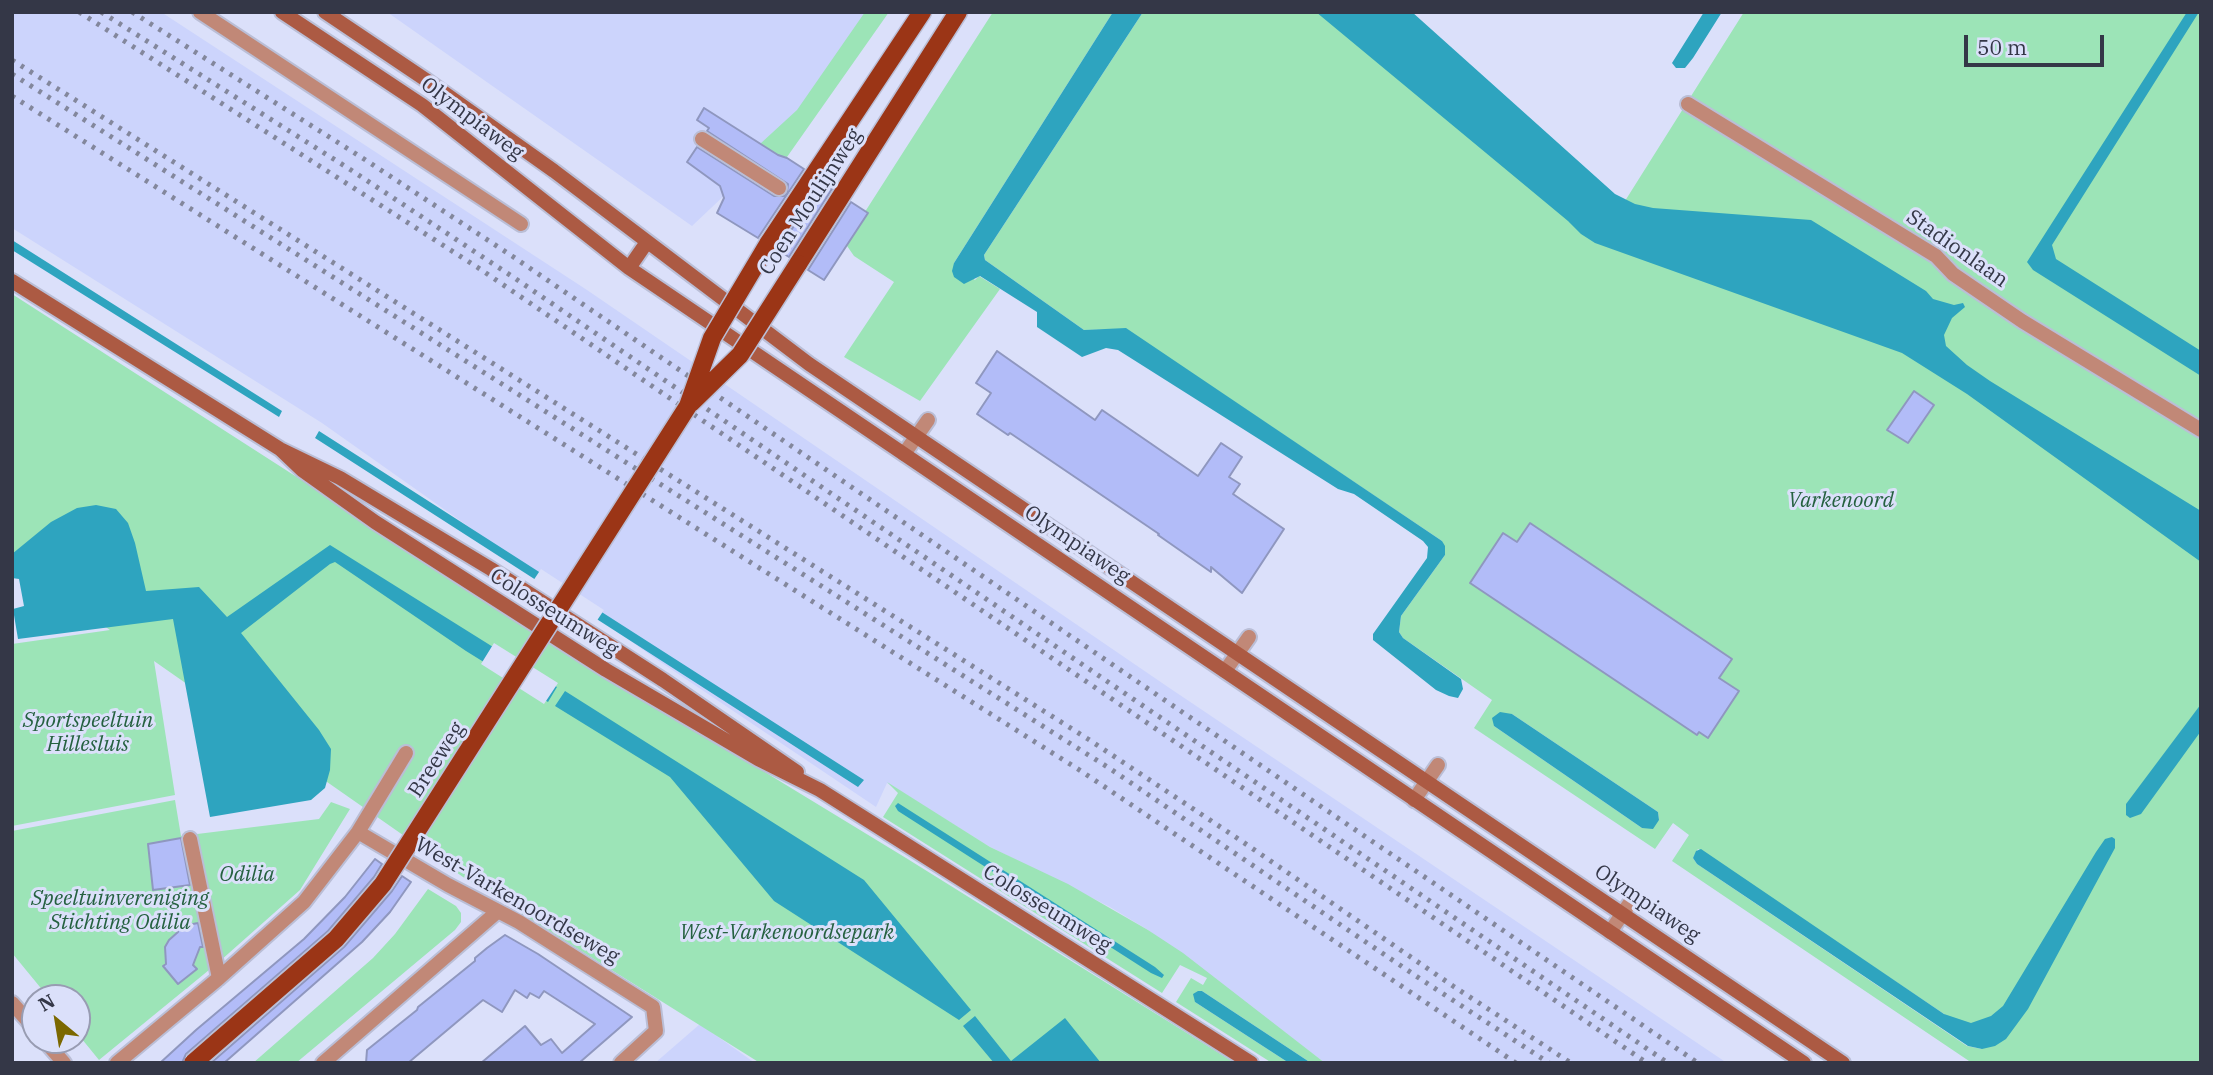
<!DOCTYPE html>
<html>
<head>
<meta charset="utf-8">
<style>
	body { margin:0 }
	#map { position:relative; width:2213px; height:1075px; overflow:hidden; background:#dbe0fa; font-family:"IBM Plex Serif",serif }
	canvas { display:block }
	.frame { position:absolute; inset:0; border:14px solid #343747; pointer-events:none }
	.north { position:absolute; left:21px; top:984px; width:70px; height:70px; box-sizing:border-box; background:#dbe0fa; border:2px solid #989cb2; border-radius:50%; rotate:330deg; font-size:19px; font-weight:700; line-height:28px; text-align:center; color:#343747 }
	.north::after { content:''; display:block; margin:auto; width:24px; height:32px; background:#7b6800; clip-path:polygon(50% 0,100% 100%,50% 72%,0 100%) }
	.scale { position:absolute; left:1964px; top:35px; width:140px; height:32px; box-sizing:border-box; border:4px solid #343747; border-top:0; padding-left:9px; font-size:21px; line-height:24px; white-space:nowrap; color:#343747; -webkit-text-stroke:5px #dbe0fa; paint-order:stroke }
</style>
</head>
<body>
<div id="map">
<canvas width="2213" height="1075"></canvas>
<div class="frame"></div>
<div class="north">N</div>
<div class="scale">50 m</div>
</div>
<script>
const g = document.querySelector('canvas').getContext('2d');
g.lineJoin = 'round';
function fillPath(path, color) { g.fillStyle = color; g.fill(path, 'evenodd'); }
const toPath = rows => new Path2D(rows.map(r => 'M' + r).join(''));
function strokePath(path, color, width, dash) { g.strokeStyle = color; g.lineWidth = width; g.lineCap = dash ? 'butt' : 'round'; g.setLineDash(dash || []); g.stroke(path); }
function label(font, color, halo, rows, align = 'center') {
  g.font = font + ' "IBM Plex Serif",serif'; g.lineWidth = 6; g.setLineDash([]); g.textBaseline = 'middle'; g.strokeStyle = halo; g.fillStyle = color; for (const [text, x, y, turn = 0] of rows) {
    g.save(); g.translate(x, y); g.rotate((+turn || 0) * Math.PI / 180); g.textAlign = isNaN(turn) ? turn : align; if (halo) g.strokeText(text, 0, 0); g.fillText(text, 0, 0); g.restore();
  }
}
fillPath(toPath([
	[12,12,161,12,587,290,1168,687,1727,1063,1325,1063,1148,930,1110,907,990,847,887,783,876,807,656,659,322,423,12,228],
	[387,12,875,12,783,140,692,226],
	[700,1024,755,1063,655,1063]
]), '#ccd4fc');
fillPath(toPath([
	[865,12,889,12,787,157,779,156,760,144,797,110],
	[993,12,1113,12,954,263,975,280,979,276,1000,289,920,401,844,357,894,282,854,256,845,243],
	[1143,12,1362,12,1613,220,1744,12,2201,12,2201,1063,1972,1063,1672,861,1689,835,1673,823,1655,849,1474,728,1492,700,1403,638,1399,632,1401,616,1445,555,1442,541,1126,329,1084,330,985,260,984,255],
	[1512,714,1658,812,1659,820,1642,828,1494,726,1494,719],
	[1698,849,1944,1014,1982,1049,1967,1046,1697,864,1693,858],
	[12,294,594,668,906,858,1235,1063,760,1063,463,877,154,661,175,795,12,826,12,644,110,630,12,562],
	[887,782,990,847,1068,884,1148,930,1183,953,1325,1063,1311,1063,1202,991,1195,1002,1289,1063,1272,1063,1176,1002,1191,978,1203,985,1207,978,1180,965,1162,993,883,817,898,793],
	[175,800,181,836,319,819,331,802,350,809,300,890,220,961,99,1060,77,1033,77,998,49,998,12,953,12,831],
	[428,889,456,906,461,913,461,922,455,930,296,1063,253,1063,373,958,395,934]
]), '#9ce4b7');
fillPath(toPath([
	[1113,12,1143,12,984,255,985,260,1084,330,1126,328,1442,541,1445,546,1445,555,1401,616,1399,632,1403,638,1461,679,1463,689,1458,698,1449,696,1436,690,1373,640,1373,634,1427,558,1428,547,1423,541,1354,494,1338,489,1118,350,1106,348,1082,357,1037,327,1037,312,980,276,964,284,954,277,952,271,954,263],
	[1316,12,1412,12,1615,194,1635,204,1653,208,1811,220,1926,291,1933,299,1954,305,1963,303,1965,307,1952,318,1944,335,1946,346,1967,365,1990,381,2201,511,2201,562,1967,394,1902,353,1595,243,1581,234,1568,221],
	[1704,12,1722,12,1693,58,1685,68,1676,68,1672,63],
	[2187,12,2199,12,2052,245,2056,259,2201,351,2201,376,2033,270,2027,262],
	[12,240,282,411,279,417,12,250],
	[319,431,864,780,858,787,315,438],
	[96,505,116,509,128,523,135,543,146,591,199,587,227,617,330,545,557,687,548,702,466,651,335,562,330,564,241,633,319,730,331,749,330,770,325,788,311,800,210,817,173,619,18,639,13,609,24,606,19,579,12,578,12,554,51,522,77,508],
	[565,691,864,880,971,1010,959,1020,774,901,670,777,555,706],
	[2201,704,2201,731,2141,814,2130,818,2126,815,2126,804],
	[1500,712,1512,714,1658,812,1659,820,1653,829,1642,828,1494,726,1492,718],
	[898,803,1155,967,1164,975,1162,978,1151,973,898,811,895,806],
	[2112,837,2115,839,2115,848,2028,1009,2006,1039,1995,1046,1982,1049,1968,1046,1697,864,1693,858,1696,851,1701,849,1944,1014,1971,1023,1991,1016,2003,1006,2096,852,2105,839],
	[1198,991,1202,991,1311,1063,1289,1063,1195,1002,1193,994],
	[975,1016,1011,1061,1065,1018,1101,1063,994,1063,963,1026]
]), '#2ea4bf');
fillPath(toPath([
	[541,569,604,610,596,622,533,581],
	[494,643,558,683,544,704,481,664]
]), '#dbe0fa');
const building = toPath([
	[704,108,778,155,787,158,804,169,758,238,717,213,724,198,720,186,687,162,697,147,774,196,784,196,787,193,788,184,707,131,709,128,697,120,704,108],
	[823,182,832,189,789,257,778,250,823,182],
	[851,202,868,213,824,280,808,270,851,202],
	[997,351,1095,420,1102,410,1198,476,1221,443,1242,457,1229,477,1240,484,1233,494,1284,529,1242,593,1211,567,1211,572,1158,535,1159,534,1010,433,1008,435,977,414,991,393,976,383,997,351],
	[1914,391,1934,405,1908,443,1887,430,1914,391],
	[1530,523,1732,659,1719,678,1739,691,1708,738,1699,732,1697,735,1470,583,1503,533,1517,542,1530,523],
	[181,838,190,885,153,890,148,844,181,838],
	[375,859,382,864,374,877,328,931,186,1054,182,1063,160,1063,196,1030,304,939,345,897,375,859],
	[402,876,411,882,390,912,362,942,224,1063,211,1063,344,947,392,891,402,876],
	[198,923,203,947,200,947,193,965,197,969,178,984,163,966,166,964,165,947,169,940,178,932,177,927,198,923],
	[505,935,538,954,632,1017,579,1063,481,1063,525,1026,541,1045,551,1039,562,1053,595,1024,544,991,539,998,530,993,527,998,515,990,502,1012,483,1000,408,1063,366,1063,367,1050,417,1010,418,1007,475,961,475,958,487,948,505,935]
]);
fillPath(building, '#b2bcf8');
strokePath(building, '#8f97bf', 2);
const street = toPath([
	[200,12,521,224],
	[1688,104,1936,256,1953,274,2022,321,2201,430],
	[702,139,779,188],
	[904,454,928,420],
	[1225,671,1249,637],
	[1414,800,1438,765],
	[358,832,448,885,519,922,653,1007,656,1031,621,1063],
	[190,839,219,978],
	[1610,932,1634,897],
	[12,1003,35,1029],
	[44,1040,64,1063],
	[117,1063,219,978,304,902,358,832,406,753],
	[323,1063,497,912]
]);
const secondary = toPath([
	[282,12,422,105,629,268,1804,1063],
	[325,12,426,80,554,171,809,364,1843,1063],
	[629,268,647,242],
	[12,281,280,449,340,478,491,569,663,680,797,772],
	[280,449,302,470,375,522,606,670,758,759,820,790,1251,1063]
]);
const primary = toPath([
	[768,244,922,12],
	[798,264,958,12]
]);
strokePath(street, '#babed6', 18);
strokePath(secondary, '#babed6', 18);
strokePath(primary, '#babed6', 21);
strokePath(street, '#c18877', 14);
strokePath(secondary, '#ac5a43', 14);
strokePath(primary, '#9b3516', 18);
strokePath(toPath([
	[79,12,477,267,1647,1063],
	[101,12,351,170,513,277,1668,1063],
	[132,12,364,159,512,256,1698,1063],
	[12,60,1088,739,1240,840,1453,986,1571,1063],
	[12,74,1109,768,1416,976,1549,1063],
	[12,96,1081,771,1516,1063]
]), '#83879c', 5, [3.5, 7]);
const primaryBridge = toPath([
	[691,403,740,355,798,264],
	[193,1063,336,939,383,884,688,406,712,338,768,244]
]);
strokePath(primaryBridge, '#babed6', 21, []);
strokePath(primaryBridge, '#9b3516', 18);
label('21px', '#343747', '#dbe0fa', [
	["Olympiaweg",472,119,37],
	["Coen Moulijnweg",811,202,-57],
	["Stadionlaan",1957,249,35],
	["Olympiaweg",1077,545,34],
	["Colosseumweg",554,613,32],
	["Breeweg",437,760,-57],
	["West-Varkenoordseweg",517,901,30],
	["Olympiaweg",1647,904,34],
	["Colosseumweg",1047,909,32]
]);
label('italic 21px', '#256140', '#dbe0fa', [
	["Varkenoord",1841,501],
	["Sportspeeltuin",88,721],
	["Hillesluis",88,745],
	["Odilia",247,875],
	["Speeltuinvereniging",120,899],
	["Stichting Odilia",120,923],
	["West-Varkenoordsepark",787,933]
]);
</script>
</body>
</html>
